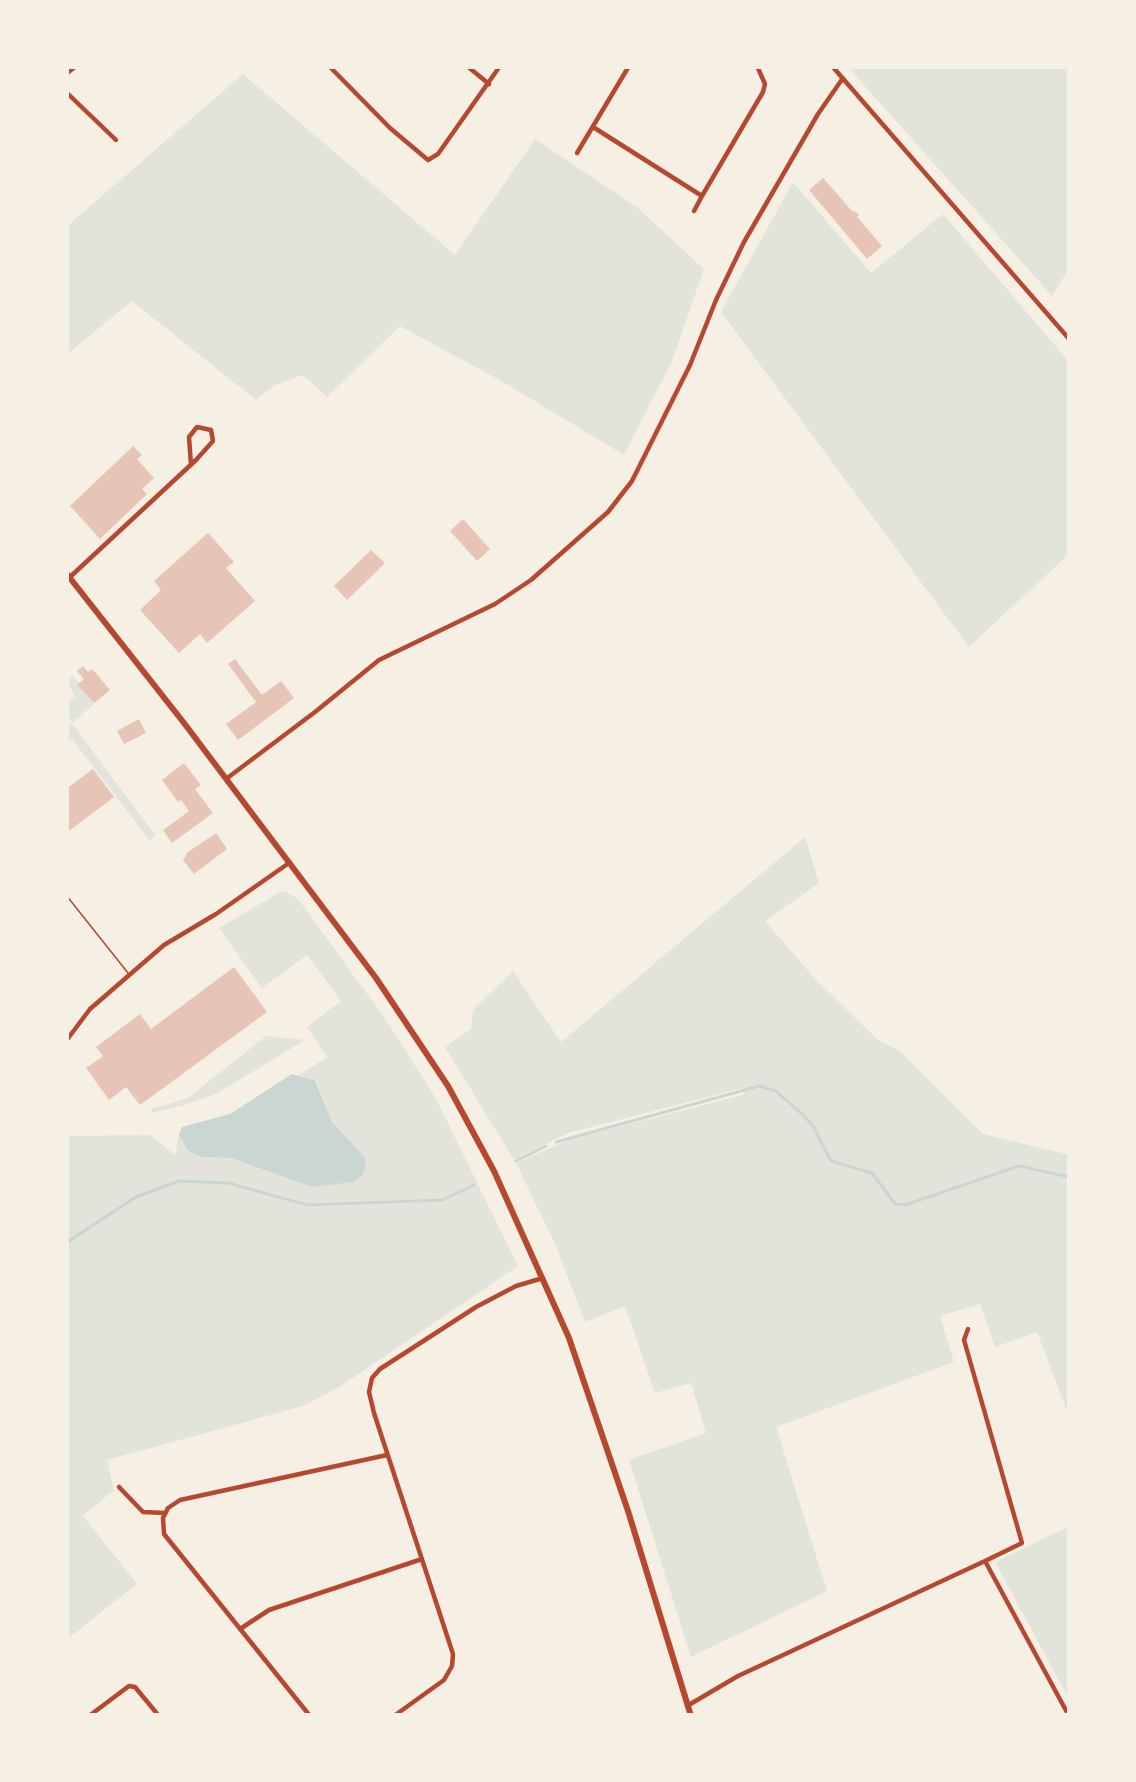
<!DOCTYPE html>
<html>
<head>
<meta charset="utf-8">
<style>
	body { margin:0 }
	#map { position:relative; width:1136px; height:1782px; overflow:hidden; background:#f6efe4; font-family:Barlow,sans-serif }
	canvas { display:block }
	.frame { position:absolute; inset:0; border:69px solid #f6efe4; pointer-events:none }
</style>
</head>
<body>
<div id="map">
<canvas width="1136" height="1782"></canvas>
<div class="frame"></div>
</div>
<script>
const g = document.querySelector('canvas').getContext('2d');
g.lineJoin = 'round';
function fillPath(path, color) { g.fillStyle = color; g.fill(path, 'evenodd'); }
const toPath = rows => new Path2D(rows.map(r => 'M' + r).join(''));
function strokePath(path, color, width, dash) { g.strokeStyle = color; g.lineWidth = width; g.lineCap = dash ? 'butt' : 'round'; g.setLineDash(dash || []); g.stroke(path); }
fillPath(toPath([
	[847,66,1070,66,1070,267,1052,296],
	[243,74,455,255,535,139,639,209,704,269,672,361,624,455,503,382,400,326,327,397,303,375,275,385,256,400,132,301,66,355,66,227],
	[793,182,871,273,943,214,1070,363,1070,553,969,647,721,312],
	[73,676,79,683,77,685,94,704,72,723,155,835,150,841,72,739,66,742,66,727,72,722,66,712,66,703,75,697,66,680],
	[805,837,819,883,765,921,817,981,877,1039,901,1052,983,1134,1070,1155,1070,1419,1037,1332,995,1347,980,1304,940,1316,954,1362,776,1427,827,1591,691,1657,629,1460,706,1433,691,1383,655,1393,625,1306,585,1322,556,1246,516,1163,570,1139,743,1095,743,1088,568,1133,514,1160,445,1047,471,1029,473,1010,513,971,561,1042],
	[280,892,287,892,299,900,386,1020,435,1097,518,1266,341,1386,303,1406,107,1460,114,1490,83,1516,137,1584,66,1640,66,1136,150,1135,175,1155,179,1135,188,1151,201,1157,231,1158,312,1187,364,1156,332,1122,316,1080,299,1075,327,1057,307,1027,341,1001,307,955,262,988,219,928],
	[266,1036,305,1040,218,1093,185,1105,150,1113,152,1109,188,1098],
	[1070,1526,1070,1701,995,1562]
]), '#e2e4dc');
fillPath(toPath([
	[292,1074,315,1080,332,1122,364,1156,366,1164,363,1174,353,1182,312,1187,231,1158,201,1157,188,1151,179,1135,182,1127,230,1114]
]), '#c9d6d2');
strokePath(toPath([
	[556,1142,759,1086,776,1091,803,1115,813,1126,831,1161,872,1173,895,1204,905,1205,1019,1166,1070,1177],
	[516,1161,546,1146],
	[66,1243,136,1197,179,1181,228,1183,307,1205,442,1200,474,1185]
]), '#c9d6d2', 3);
fillPath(toPath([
	[823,178,853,212,855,211,859,215,857,217,882,246,867,259,809,190],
	[133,446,142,455,137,459,154,478,142,489,147,494,100,539,70,506],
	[463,519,490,549,477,561,450,531],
	[208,533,234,562,226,568,255,601,207,643,200,634,179,653,140,610,161,590,154,581],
	[371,550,385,563,347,600,334,586],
	[235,659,262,695,281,681,294,698,238,740,226,724,256,702,228,664],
	[83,666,88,672,91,669,95,672,110,690,94,703,77,685,84,679,77,671],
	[139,719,146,733,124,744,117,731],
	[184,763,201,785,195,789,213,813,172,843,163,830,189,811,181,800,178,802,162,780],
	[93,769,114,797,66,833,66,789],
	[216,833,227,849,194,874,183,860,188,852],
	[234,967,267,1012,140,1105,126,1087,109,1100,86,1068,103,1056,96,1047,140,1014,151,1029]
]), '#e6c5b7');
strokePath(toPath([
	[66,895,128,973]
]), '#b5482f', 1.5);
strokePath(toPath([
	[329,66,390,128,428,160,438,154,500,66],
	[467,66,489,84],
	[832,66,1070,340],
	[66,74,76,66],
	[66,92,116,140],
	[593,127,702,196,763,92,765,84,757,66],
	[577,153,629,66],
	[694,211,702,196],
	[70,577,196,460,213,441,211,430,197,427,189,437,191,465],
	[226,779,315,712,379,660,495,604,531,580,608,512,632,481,690,365,716,300,744,242,818,114,843,78],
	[66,1041,90,1009,164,945,216,914,289,863],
	[968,1329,964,1340,1022,1543,985,1561],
	[119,1487,143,1512,165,1513],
	[240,1629,269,1610,422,1559],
	[687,1706,738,1676,985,1561,1069,1716],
	[89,1716,129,1686,135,1687,159,1716],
	[310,1716,164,1534,163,1518,168,1508,180,1500,387,1455],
	[394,1716,444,1680,452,1666,453,1654,374,1413,369,1392,372,1378,380,1369,476,1307,516,1286,543,1278]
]), '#b5482f', 4.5);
strokePath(toPath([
	[66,573,184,723,376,978,448,1086,494,1171,569,1338,628,1511,691,1716]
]), '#b5482f', 6);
</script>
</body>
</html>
